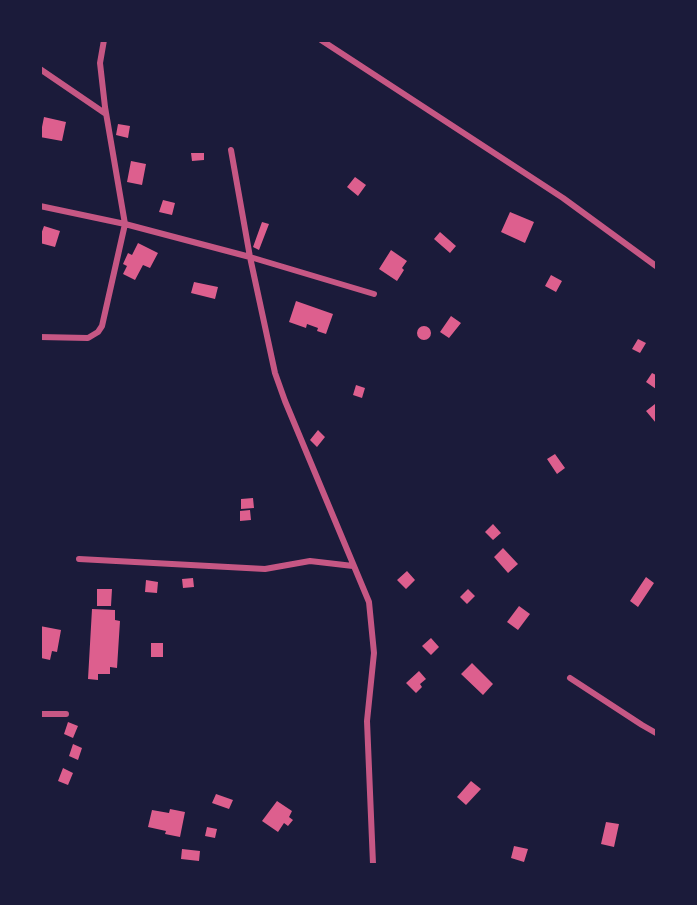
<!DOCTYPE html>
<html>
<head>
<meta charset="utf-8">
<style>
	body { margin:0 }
	#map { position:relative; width:697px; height:905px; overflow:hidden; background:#1b1b3a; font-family:"Fira Sans",sans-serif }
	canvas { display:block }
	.frame { position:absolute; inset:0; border:42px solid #1b1b3a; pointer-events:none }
</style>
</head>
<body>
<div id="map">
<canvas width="697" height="905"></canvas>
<div class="frame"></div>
</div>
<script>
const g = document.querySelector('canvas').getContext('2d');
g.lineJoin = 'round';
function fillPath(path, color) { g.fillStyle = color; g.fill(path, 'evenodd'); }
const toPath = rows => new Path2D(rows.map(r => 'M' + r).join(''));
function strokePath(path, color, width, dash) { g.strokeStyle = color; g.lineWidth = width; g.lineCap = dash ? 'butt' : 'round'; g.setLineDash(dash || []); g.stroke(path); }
fillPath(toPath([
	[44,117,66,122,62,141,40,137],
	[118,124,130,126,128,138,116,135],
	[191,153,204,153,204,160,192,161],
	[131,161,146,164,142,185,127,182],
	[355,177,366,185,358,196,347,187],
	[163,200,175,203,172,215,159,212],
	[510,212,534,222,525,243,501,232],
	[262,222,269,224,259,250,253,247],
	[44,226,60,231,55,247,40,243,40,237],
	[440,232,456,246,450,253,434,239],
	[138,243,158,253,150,268,143,265,135,280,123,274,127,266,123,264,128,253,132,255],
	[391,250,407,261,402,268,404,270,397,281,379,269],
	[551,275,562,281,556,292,545,286],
	[194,282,218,287,215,299,191,293],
	[296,301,333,314,326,334,317,331,318,328,307,324,306,328,289,322],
	[451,316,461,323,449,338,440,332],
	'417 333a7 7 0 1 1 14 0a7 7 0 1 1-14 0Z',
	[638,339,646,343,640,353,632,349],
	[652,373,656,375,656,389,646,382],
	[356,385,365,388,362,398,353,395],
	[655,404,656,406,656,423,646,411],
	[318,430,325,437,317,447,310,440],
	[555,454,565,468,557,474,547,459],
	[253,498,254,508,241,509,241,499],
	[250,510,251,520,240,521,240,511],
	[493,524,501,533,493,540,485,532],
	[503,548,518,564,508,573,494,557],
	[407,571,415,580,406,589,397,580],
	[646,577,654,583,638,607,630,601],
	[193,578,194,587,183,588,182,579],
	[146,580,158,582,157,593,145,592],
	[97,589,112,589,111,606,97,606],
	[468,589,475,596,467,604,460,597],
	[519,606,530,614,518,630,507,622],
	[92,609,115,610,115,620,120,621,117,668,110,667,110,674,98,674,98,680,88,679],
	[40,626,61,630,57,652,52,651,50,660,41,658,42,650,40,650],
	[431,638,439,647,431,655,422,646],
	[151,643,163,643,163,657,151,657],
	[472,663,493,684,483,695,461,674],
	[419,671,426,679,420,684,422,687,416,693,406,683],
	[68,722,78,726,73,738,64,734],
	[73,744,82,748,78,760,69,756],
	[63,768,73,773,68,785,58,781],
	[471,781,481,789,466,805,457,797],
	[216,794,233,800,229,809,212,803],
	[277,801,292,811,289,817,293,820,288,826,284,823,278,832,262,821],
	[170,809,185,812,180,837,165,834,166,831,148,827,152,810,169,813],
	[606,822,619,824,614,847,601,844],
	[207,827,217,829,215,838,205,836],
	[514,846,528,849,524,862,511,858],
	[182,849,200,851,199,861,181,859]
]), '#dd5f8e');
strokePath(toPath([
	[321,40,563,198,656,266],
	[40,69,106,114],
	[231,150,250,257,275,373,285,401,369,602,374,653,367,721,373,864],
	[40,206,125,224,250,257,374,294],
	[40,337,88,338,98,332,102,326,125,224,105,107,100,63,104,40],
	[79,559,265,569,310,561,353,566],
	[570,678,642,725,656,733],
	[40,714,66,714]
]), '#c65784', 6);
</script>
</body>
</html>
